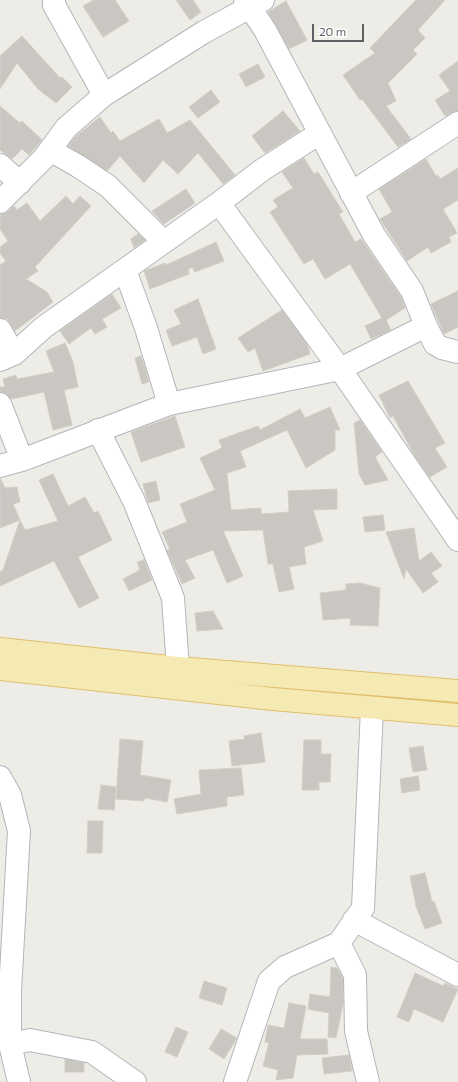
<!DOCTYPE html>
<html>
<head>
<meta charset="utf-8">
<style>
	body { margin:0 }
	#map { position:relative; width:458px; height:1082px; overflow:hidden; background:#eeece6; font-family:Commissioner,sans-serif }
	canvas { display:block }
	.scale { position:absolute; left:312px; top:24px; width:52px; height:18px; box-sizing:border-box; border:2px solid #5e6164; border-top:0; padding-left:5px; font-size:12px; line-height:14px; white-space:nowrap; color:#5e6164; -webkit-text-stroke:3px #fff; paint-order:stroke }
</style>
</head>
<body>
<div id="map">
<canvas width="458" height="1082"></canvas>
<div class="scale">20 m</div>
</div>
<script>
const g = document.querySelector('canvas').getContext('2d');
g.lineJoin = 'round';
function fillPath(path, color) { g.fillStyle = color; g.fill(path, 'evenodd'); }
const toPath = rows => new Path2D(rows.map(r => 'M' + r).join(''));
function strokePath(path, color, width, dash) { g.strokeStyle = color; g.lineWidth = width; g.lineCap = dash ? 'butt' : 'round'; g.setLineDash(dash || []); g.stroke(path); }
const building = toPath([
	[94,0,115,0,129,21,103,37,83,6,94,0],
	[176,0,193,0,201,12,190,20,176,0],
	[416,0,445,0,418,30,425,38,413,50,417,54,388,83,396,101,386,106,411,139,398,147,362,99,360,100,343,75,375,53,370,48,416,0],
	[286,1,307,40,289,49,268,12,286,1],
	[22,36,60,78,62,77,72,87,56,103,38,89,17,63,0,89,0,56,22,36],
	[458,61,458,111,445,116,435,100,450,91,439,75,458,61],
	[258,64,265,77,246,87,239,74,258,64],
	[211,90,220,102,198,118,189,107,211,90],
	[0,106,20,123,22,121,42,140,29,155,22,149,12,159,0,150,0,106],
	[283,111,300,131,265,153,252,136,283,111],
	[100,117,111,133,113,131,120,141,159,119,167,133,190,120,235,175,223,184,198,153,178,174,163,160,144,183,120,156,107,171,68,146,75,137,100,117],
	[304,158,314,174,318,172,343,212,339,214,355,242,361,239,401,297,405,308,386,320,391,330,371,339,365,326,382,318,350,264,325,279,313,259,304,264,270,212,278,207,273,200,293,188,282,172,304,158],
	[426,159,436,176,438,175,440,179,458,168,458,200,443,209,457,233,449,237,451,242,431,253,428,247,407,261,380,219,392,212,379,189,426,159],
	[186,189,195,203,164,224,152,211,186,189],
	[66,196,73,204,80,196,91,206,35,267,38,271,26,279,47,292,53,302,15,331,7,319,0,318,0,265,6,261,0,253,0,247,8,241,0,229,0,215,9,211,14,206,17,210,27,203,40,221,66,196],
	[138,234,145,240,134,248,131,239,138,234],
	[216,242,224,261,195,272,192,267,188,270,189,274,150,289,144,271,165,263,166,265,216,242],
	[458,291,458,327,444,334,431,304,458,291],
	[112,294,121,308,102,319,107,327,95,334,91,328,69,344,60,331,112,294],
	[198,299,216,349,203,354,197,337,172,346,166,330,181,324,174,310,198,299],
	[282,310,307,344,310,354,263,371,255,348,248,352,238,338,282,310],
	[65,343,73,362,78,387,64,390,72,425,53,430,44,392,12,399,7,394,0,392,0,387,5,387,3,379,16,375,17,379,54,372,46,351,65,343],
	[141,356,149,382,142,384,135,358,141,356],
	[408,381,445,443,435,448,447,467,430,477,415,456,393,416,390,418,379,395,408,381],
	[330,407,340,430,335,430,335,450,306,468,287,430,240,451,246,467,227,473,231,510,261,508,261,514,289,512,288,491,337,489,337,509,313,510,323,541,304,547,306,564,289,567,294,589,279,592,273,564,268,564,263,530,223,531,243,576,227,583,213,550,185,560,195,578,182,584,167,550,170,550,162,532,187,522,180,504,215,490,200,458,222,448,219,440,258,426,260,430,300,409,305,418,330,407],
	[175,416,185,447,141,462,131,432,175,416],
	[360,420,382,452,375,457,388,480,365,485,359,474,354,423,360,420],
	[53,474,68,506,85,497,94,513,98,511,112,540,78,557,99,598,79,608,54,561,0,586,0,572,3,570,20,520,25,530,58,521,39,480,53,474],
	[0,478,5,488,17,487,20,502,13,504,20,520,0,528,0,478],
	[156,481,160,500,148,503,143,484,156,481],
	[383,515,385,530,365,532,363,517,383,515],
	[414,528,419,561,431,552,442,566,431,573,438,582,423,593,406,569,404,579,386,532,414,528],
	[144,560,152,580,129,591,123,579,140,570,137,562,144,560],
	[360,583,380,588,378,626,350,625,351,618,323,620,320,593,346,590,346,584,360,583],
	[213,611,223,629,197,631,195,613,213,611],
	[261,733,265,762,232,766,229,741,245,739,244,736,261,733],
	[120,739,143,741,140,775,171,780,167,802,145,798,144,801,116,799,120,739],
	[304,740,321,740,321,754,331,754,330,782,319,782,319,790,302,790,304,740],
	[423,746,427,770,413,772,409,748,423,746],
	[241,768,244,795,227,797,227,806,177,814,174,799,201,794,199,770,241,768],
	[418,776,420,790,402,793,400,779,418,776],
	[101,785,116,787,114,810,98,809,101,785],
	[88,821,103,821,102,853,87,853,88,821],
	[425,873,432,902,434,901,442,923,425,929,416,906,410,876,425,873],
	[331,967,337,968,343,978,343,1004,336,1038,328,1037,329,1013,308,1009,310,994,330,997,331,967],
	[415,973,443,986,445,983,458,989,443,1022,414,1009,409,1022,397,1017,415,973],
	[204,981,227,988,222,1005,199,998,204,981],
	[289,1003,306,1006,300,1039,327,1039,328,1054,297,1055,293,1078,276,1080,278,1070,263,1066,269,1043,265,1042,268,1025,284,1028,289,1003],
	[176,1027,188,1032,177,1057,165,1052,176,1027],
	[221,1029,237,1038,224,1059,209,1049,221,1029],
	[349,1055,352,1071,324,1074,322,1058,349,1055],
	[65,1059,84,1063,84,1072,65,1072,65,1059]
]);
fillPath(building, '#cac7c2');
strokePath(building, '#d2cec5', 1);
const minor = toPath([
	[54,0,54,5,104,95],
	[245,0,265,30,374,235,412,291,426,326],
	[50,150,78,166,108,186,164,242],
	[0,165,20,183],
	[351,193,458,123],
	[0,202,44,158,66,128,104,95,204,32,263,0],
	[219,203,340,369,458,540],
	[125,270,146,328,169,404],
	[0,330,14,354],
	[0,360,14,354,44,327,219,203,262,170,320,133],
	[0,404,22,460],
	[98,430,134,501,173,598,178,668],
	[0,466,22,460,169,404,340,369,426,326,435,344,442,348,458,352],
	[0,777,10,795,19,831,10,991,10,1044,19,1082],
	[354,920,458,975],
	[339,943,355,975,356,1031,368,1082],
	[10,1044,30,1040,92,1052,135,1082],
	[235,1082,269,981,285,967,339,943,363,908,372,708]
]);
const major = toPath([
	[0,649,178,668,458,691],
	[0,669,273,699,458,715]
]);
strokePath(minor, '#b3b6b9', 24);
strokePath(major, '#e1bf6c', 24);
strokePath(minor, '#fff', 22);
strokePath(major, '#f5eab4', 22);
</script>
</body>
</html>
